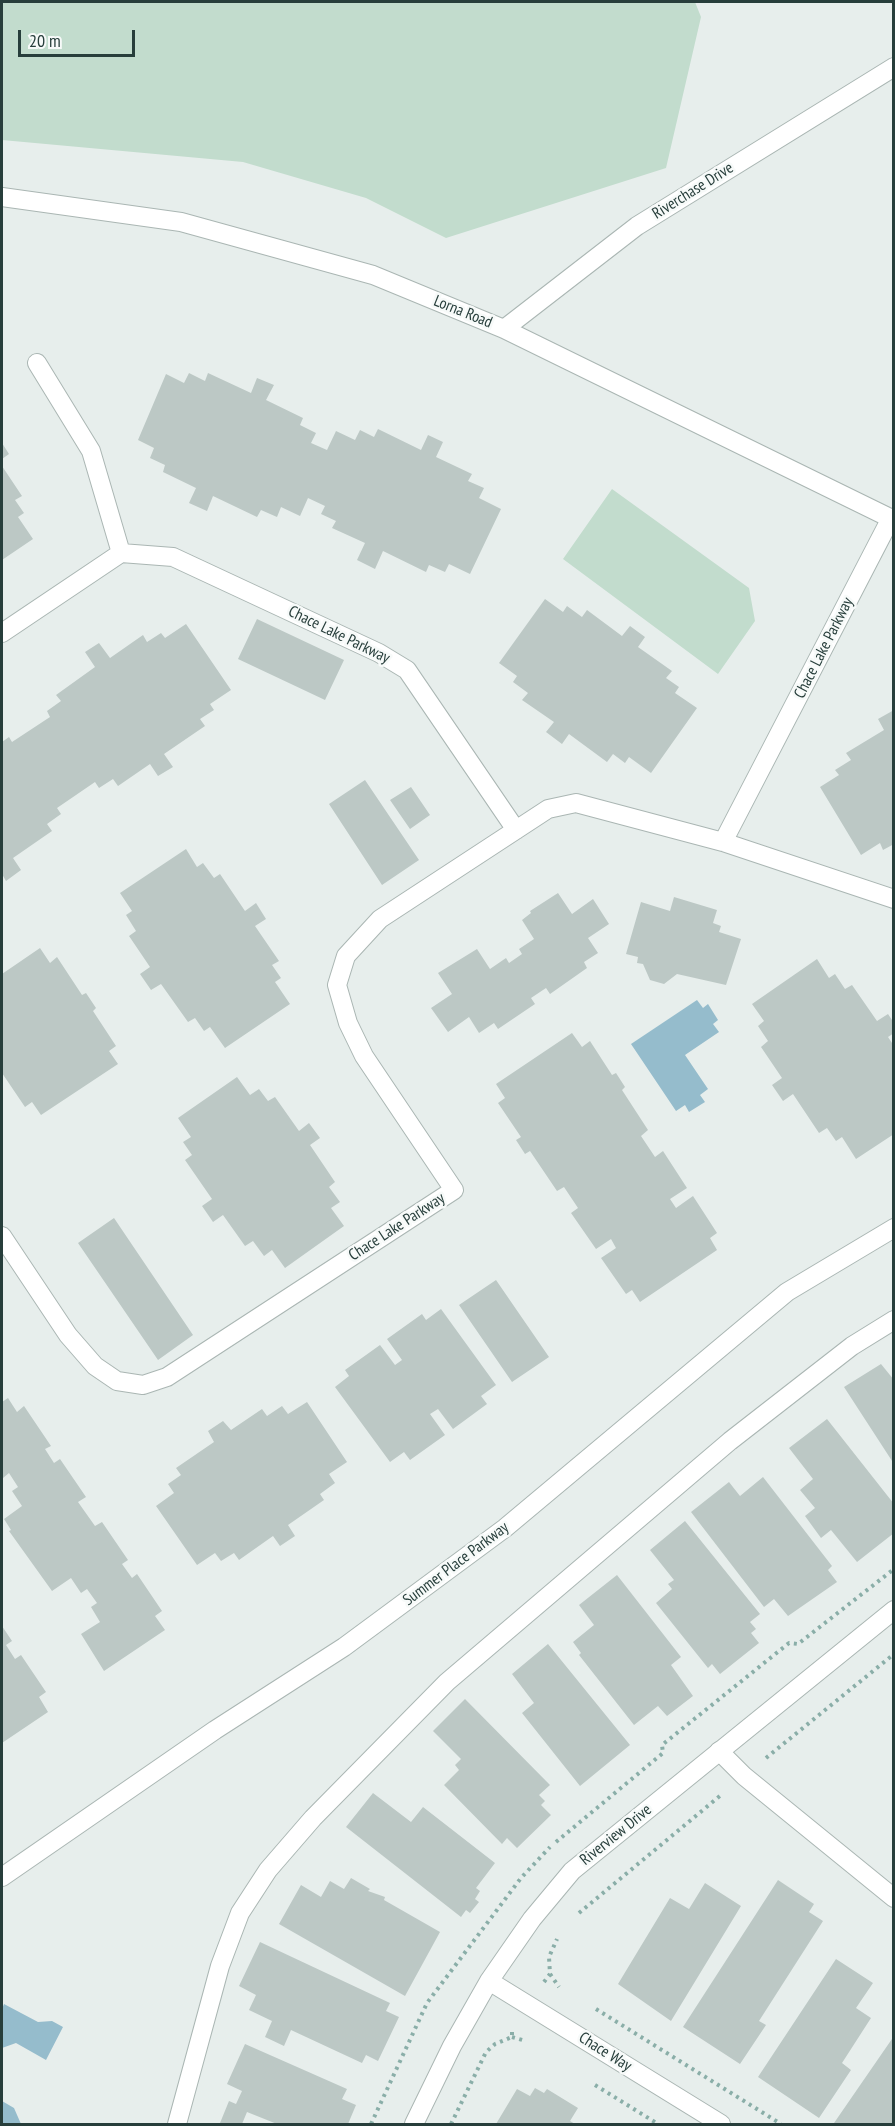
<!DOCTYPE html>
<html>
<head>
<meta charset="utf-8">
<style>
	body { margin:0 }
	#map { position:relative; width:895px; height:2126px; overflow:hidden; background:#e7eeec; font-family:"PT Sans Narrow",sans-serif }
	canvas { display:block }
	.frame { position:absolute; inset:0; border:3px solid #273e3b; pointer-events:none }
	.scale { position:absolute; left:18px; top:30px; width:117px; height:27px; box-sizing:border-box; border:3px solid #273e3b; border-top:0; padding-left:8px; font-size:18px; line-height:21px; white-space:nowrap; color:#273e3b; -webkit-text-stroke:4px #f7faf9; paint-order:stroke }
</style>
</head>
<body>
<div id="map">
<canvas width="895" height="2126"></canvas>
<div class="frame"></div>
<div class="scale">20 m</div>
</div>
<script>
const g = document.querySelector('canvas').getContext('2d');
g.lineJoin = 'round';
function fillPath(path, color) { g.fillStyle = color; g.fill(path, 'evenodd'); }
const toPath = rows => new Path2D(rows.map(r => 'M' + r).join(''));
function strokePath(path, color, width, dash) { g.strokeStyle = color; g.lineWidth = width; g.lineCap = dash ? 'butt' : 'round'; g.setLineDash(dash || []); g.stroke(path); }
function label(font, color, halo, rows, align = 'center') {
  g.font = font + ' "PT Sans Narrow",sans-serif'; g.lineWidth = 5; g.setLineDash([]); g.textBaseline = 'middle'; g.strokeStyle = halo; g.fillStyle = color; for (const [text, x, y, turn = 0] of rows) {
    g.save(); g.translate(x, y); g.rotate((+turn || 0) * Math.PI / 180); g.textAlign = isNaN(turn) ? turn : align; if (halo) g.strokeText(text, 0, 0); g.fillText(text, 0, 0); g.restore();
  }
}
fillPath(toPath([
	[2,2,695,2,701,17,666,168,446,238,366,198,243,162,2,140],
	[612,489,749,588,755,621,718,674,563,559]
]), '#c2dccd');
fillPath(toPath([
	[697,1000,703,1008,708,1004,718,1020,713,1024,719,1032,685,1055,708,1089,700,1095,705,1102,689,1112,685,1105,676,1111,631,1044],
	[4,2004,38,2022,52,2021,63,2027,46,2060,16,2043,2,2048,2,2009],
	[2,2101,14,2108,21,2124,2,2124]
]), '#95bccc');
fillPath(toPath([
	[189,373,205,381,208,373,251,393,257,378,274,385,266,400,303,418,300,425,316,433,311,443,327,450,336,431,355,440,360,430,374,437,378,429,421,450,428,435,443,442,436,457,472,474,468,481,484,488,479,498,501,509,470,574,449,564,445,572,429,565,426,572,383,551,375,569,357,560,365,543,332,528,336,521,321,514,325,506,308,498,300,516,281,507,277,517,261,510,257,517,213,496,207,511,189,503,196,488,163,472,165,465,150,458,154,448,138,440,166,374,184,383],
	[2,443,9,454,2,459],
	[2,466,22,496,15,500,24,513,18,517,33,539,2,560],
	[545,599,563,612,567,606,582,617,587,610,622,636,630,626,645,637,638,647,672,671,666,678,679,687,675,693,697,708,651,773,629,757,625,763,613,754,607,762,569,734,562,744,546,732,554,722,522,700,528,693,513,682,517,676,499,663],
	[257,619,344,660,325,700,238,659],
	[186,624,231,690,210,704,214,710,200,719,205,726,164,754,173,767,158,776,150,764,118,786,113,779,99,788,95,782,57,808,61,814,47,824,52,831,13,858,21,870,6,881,2,874,2,742,9,737,12,742,50,717,47,711,61,701,56,695,95,667,85,652,99,643,110,658,143,635,147,642,161,633,165,638],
	[894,710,894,844,883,850,880,843,861,855,820,787,839,775,835,770,851,760,846,753,884,730,878,719],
	[365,780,419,860,382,885,329,804],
	[411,787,430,815,410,829,390,800],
	[186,849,197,867,203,863,214,878,220,874,245,911,256,903,266,919,255,926,279,961,272,965,281,978,275,982,290,1004,225,1048,210,1027,204,1031,195,1018,188,1022,161,984,151,990,140,974,150,967,129,936,136,931,126,915,132,911,120,893],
	[558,893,572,914,593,899,609,924,588,938,598,953,584,962,587,968,550,994,546,988,531,998,535,1004,498,1029,494,1023,479,1033,469,1017,448,1032,431,1008,452,994,438,973,477,949,490,969,506,958,509,963,522,954,519,949,534,939,522,920,531,913,530,911],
	[674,897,717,910,713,923,721,926,719,932,741,939,726,985,677,974,664,984,650,980,643,964,637,963,638,957,626,954,641,902,670,911],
	[40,948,50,963,57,957,82,995,86,993,96,1008,93,1011,116,1046,109,1051,118,1064,41,1115,32,1102,25,1107,2,1073,2,974],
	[817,959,829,978,835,974,845,989,852,985,877,1021,888,1014,894,1023,894,1033,888,1037,894,1046,894,1134,856,1159,842,1137,836,1141,827,1128,819,1133,793,1094,783,1101,772,1085,782,1078,761,1047,768,1041,758,1026,764,1021,752,1004],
	[572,1033,582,1047,590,1041,612,1075,616,1073,625,1087,622,1090,648,1130,641,1136,655,1157,663,1151,687,1188,670,1199,676,1208,693,1196,717,1233,710,1238,717,1250,640,1302,632,1290,626,1294,601,1258,616,1248,611,1239,596,1249,571,1213,578,1208,564,1187,557,1191,530,1151,525,1154,516,1140,521,1137,498,1103,505,1098,496,1084],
	[237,1077,250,1095,259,1089,268,1101,275,1097,299,1131,309,1123,320,1138,310,1145,335,1182,329,1187,340,1202,331,1208,344,1226,285,1268,272,1250,264,1256,253,1241,245,1246,223,1215,213,1222,202,1206,212,1199,185,1160,192,1155,183,1142,191,1137,178,1118],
	[114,1218,193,1335,158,1360,78,1243],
	[496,1280,549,1357,512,1382,459,1305],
	[441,1309,496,1385,481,1396,487,1404,453,1429,438,1409,430,1414,445,1435,410,1460,404,1452,390,1462,335,1387,349,1376,345,1370,380,1345,395,1365,402,1360,387,1339,422,1314,426,1320],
	[881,1364,894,1380,894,1464,844,1387],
	[8,1398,17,1412,24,1406,51,1446,45,1449,54,1463,60,1459,86,1497,78,1502,95,1526,102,1522,128,1560,122,1564,132,1578,137,1574,162,1611,155,1616,165,1630,104,1671,81,1634,100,1622,91,1607,97,1603,87,1589,81,1593,71,1578,52,1591,9,1531,11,1530,4,1519,22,1506,12,1491,18,1487,9,1473,3,1478,2,1475,2,1402],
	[307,1402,347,1462,329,1474,335,1483,320,1494,324,1500,288,1525,295,1536,280,1546,273,1536,239,1560,234,1553,221,1561,215,1553,197,1565,156,1506,174,1493,168,1484,181,1475,176,1468,214,1442,208,1431,223,1421,231,1430,262,1409,267,1416,282,1406,288,1414],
	[827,1419,894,1504,894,1533,857,1562,831,1530,821,1538,805,1516,815,1508,800,1490,813,1479,789,1448],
	[763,1477,832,1566,828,1570,837,1582,788,1616,774,1599,764,1607,691,1512,729,1482,740,1496],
	[685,1521,760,1614,750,1622,756,1629,751,1633,759,1643,720,1674,712,1664,708,1668,656,1603,672,1589,668,1584,674,1580,650,1550],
	[617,1575,681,1657,671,1665,693,1696,667,1716,658,1706,634,1725,579,1655,581,1653,573,1642,594,1625,579,1605],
	[2,1626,12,1641,6,1645,15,1659,21,1655,46,1692,39,1697,48,1712,2,1743],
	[548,1644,630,1745,580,1786,522,1713,534,1703,512,1674],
	[465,1699,550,1785,539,1795,545,1801,541,1805,551,1815,517,1848,507,1838,502,1844,444,1785,459,1770,455,1765,461,1759,433,1731],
	[373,1793,411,1822,423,1807,495,1863,476,1888,480,1891,475,1899,479,1902,470,1913,466,1910,461,1917,346,1827],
	[351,1878,370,1889,368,1891,385,1897,384,1900,440,1932,405,1996,279,1924,301,1885,321,1897,330,1881,344,1889],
	[778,1880,814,1904,809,1912,823,1921,759,2021,766,2025,740,2064,683,2027],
	[705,1883,741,1906,671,2021,618,1984,670,1898,689,1909],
	[260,1942,390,2003,386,2011,399,2017,378,2061,366,2055,362,2063,291,2030,284,2046,265,2037,272,2021,249,2010,256,1995,239,1986],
	[836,1959,873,1983,856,2008,871,2018,842,2063,851,2070,819,2118,758,2077],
	[894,2036,894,2124,837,2124,834,2123],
	[245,2044,347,2089,342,2099,356,2105,348,2124,277,2124,247,2112,242,2124,220,2123,229,2101,236,2104,242,2091,227,2084],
	[535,2088,544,2093,547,2089,578,2108,570,2121,575,2124,496,2124,517,2089,530,2096]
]), '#bcc8c5');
const service = toPath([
	[719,1751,744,1776,894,1898],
	[177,2124,220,1966,240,1913,268,1870,313,1818,447,1682,730,1441,852,1346,894,1320]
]);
const minor = toPath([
	[37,363,91,451,121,553,173,557,379,653,407,670,516,830],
	[2,633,121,553],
	[723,842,891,518],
	[2,1236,68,1335,95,1366,117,1381,143,1385,167,1377,454,1190,364,1056,348,1023,337,985,346,956,380,919,548,809,576,803,723,842,894,899],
	[2,1877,215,1730,344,1647,505,1528,787,1292,894,1228],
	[489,1981,721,2124],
	[414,2124,452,2046,489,1981,532,1919,572,1871,894,1610]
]);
const tertiary = toPath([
	[2,197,181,222,373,275,504,329,894,520],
	[504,329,637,226,894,67]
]);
strokePath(service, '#aab6b3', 20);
strokePath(minor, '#aab6b3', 20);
strokePath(tertiary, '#aab6b3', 20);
strokePath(toPath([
	[766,1758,894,1654],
	[556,1842,663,1753,662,1745,789,1643,798,1644,894,1569],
	[579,1913,721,1795],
	[550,1974,559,1987],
	[544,1982,550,1974,549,1957,557,1939],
	[596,2009,781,2124],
	[512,2037,526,2041],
	[595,2085,658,2124],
	[371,2124,427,2003,521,1878,550,1847],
	[451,2124,486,2052,495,2044,512,2037,512,2030]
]), '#8aaea8', 4, [3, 4.5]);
strokePath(service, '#fff', 18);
strokePath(minor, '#fff', 18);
strokePath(tertiary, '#fff', 18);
label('16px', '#273e3b', '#f7faf9', [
	["Riverchase Drive",693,191,-32],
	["Lorna Road",463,312,22],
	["Chace Lake Parkway",339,635,26],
	["Chace Lake Parkway",824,648,-63],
	["Chace Lake Parkway",397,1227,-33],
	["Summer Place Parkway",456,1564,-37],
	["Riverview Drive",616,1835,-39],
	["Chace Way",605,2052,32]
]);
</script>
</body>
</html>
